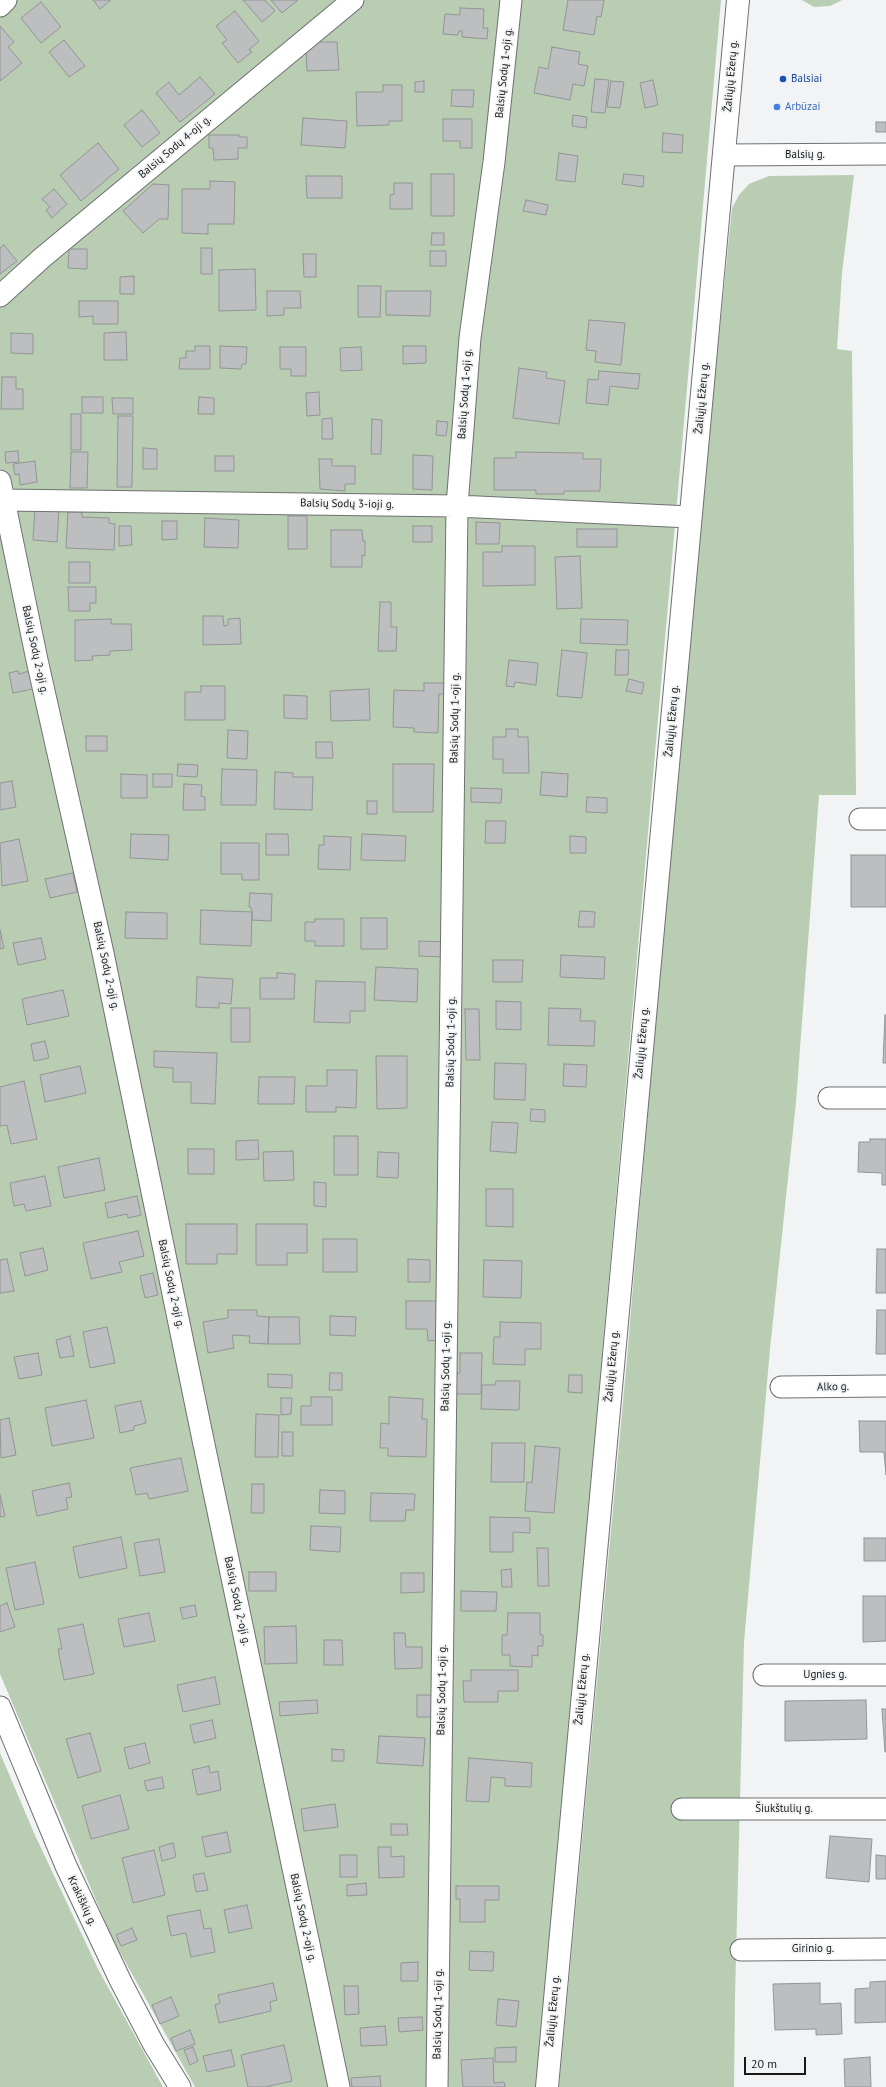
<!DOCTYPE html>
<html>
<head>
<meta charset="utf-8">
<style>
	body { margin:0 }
	#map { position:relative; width:886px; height:2087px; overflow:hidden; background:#f1f3f4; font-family:"PT Sans",sans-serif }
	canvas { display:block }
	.scale { position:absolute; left:744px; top:2057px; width:62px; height:18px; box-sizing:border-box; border:2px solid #181819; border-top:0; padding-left:5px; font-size:12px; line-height:14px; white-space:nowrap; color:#181819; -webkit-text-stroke:3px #f1f3f4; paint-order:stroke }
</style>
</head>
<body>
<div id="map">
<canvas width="886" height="2087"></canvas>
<div class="scale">20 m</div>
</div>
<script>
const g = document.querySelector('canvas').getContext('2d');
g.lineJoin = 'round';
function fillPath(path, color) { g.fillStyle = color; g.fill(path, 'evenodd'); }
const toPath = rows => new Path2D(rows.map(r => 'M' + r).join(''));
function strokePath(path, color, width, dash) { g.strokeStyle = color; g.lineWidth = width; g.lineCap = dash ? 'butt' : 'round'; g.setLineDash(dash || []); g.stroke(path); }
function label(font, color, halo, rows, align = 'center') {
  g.font = font + ' "PT Sans",sans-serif'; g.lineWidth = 3.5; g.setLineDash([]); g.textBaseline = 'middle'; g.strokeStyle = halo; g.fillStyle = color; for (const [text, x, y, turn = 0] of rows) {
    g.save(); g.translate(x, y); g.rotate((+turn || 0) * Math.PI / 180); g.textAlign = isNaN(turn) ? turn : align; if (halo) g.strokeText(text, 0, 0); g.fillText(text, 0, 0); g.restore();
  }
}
fillPath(toPath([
	[0,0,721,0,538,2087,195,2087,112,1938,0,1674],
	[802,0,842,0,830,6,814,7],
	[854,175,842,273,837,349,852,351,856,795,819,795,796,1102,770,1349,744,1642,735,1996,734,2087,559,2087,626,1370,685,672,732,208,739,195,749,184,769,176],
	[0,1753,34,1833,98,1969,163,2087,0,2087]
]), '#b8cdb2');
const building = toPath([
	[93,0,111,0,100,9,93,0],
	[243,0,265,0,275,11,262,22,243,0],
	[271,0,298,0,282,13,271,0],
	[568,0,604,0,601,17,597,16,594,35,563,30,568,0],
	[41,2,61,27,41,43,21,18,41,2],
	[460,8,484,9,483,28,488,28,487,39,462,37,462,31,459,31,458,35,443,34,445,14,460,15,460,8],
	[235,11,259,41,249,50,252,52,238,63,222,43,227,40,216,26,235,11],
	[0,26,14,42,8,47,22,63,0,81,0,26],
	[64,40,85,66,69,77,49,52,64,40],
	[316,42,337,42,339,70,307,71,306,48,316,42],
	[552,47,580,52,578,64,588,66,584,86,573,84,570,100,534,93,539,67,548,69,552,47],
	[200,77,215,94,180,122,156,93,169,82,179,95,200,77],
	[595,79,609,80,605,113,591,112,595,79],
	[653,80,658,105,645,108,640,83,653,80],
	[424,81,424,92,415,92,415,82,424,81],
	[611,81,624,82,620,108,607,107,611,81],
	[383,85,402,85,402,121,389,121,389,125,357,126,356,92,383,92,383,85],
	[452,90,474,90,473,107,451,106,452,90],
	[142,110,160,133,142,147,124,125,142,110],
	[573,115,587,117,586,128,572,126,573,115],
	[303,118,347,121,345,148,301,145,303,118],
	[443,119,472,119,472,148,460,148,460,141,443,141,443,119],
	[876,122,886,122,886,132,876,132,876,122],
	[663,133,683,135,682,153,662,152,663,133],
	[209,135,239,135,239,137,247,137,247,148,238,148,238,159,214,160,213,148,209,148,209,135],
	[98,143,119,169,81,201,60,175,98,143],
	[559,153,578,156,575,182,556,180,559,153],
	[431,174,454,174,454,216,431,216,431,174],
	[624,174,644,176,643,187,622,184,624,174],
	[306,176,342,176,342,198,307,198,306,176],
	[210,181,235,182,234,224,208,224,208,234,182,233,182,189,210,189,210,181],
	[394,183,412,183,412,209,390,209,390,195,394,194,394,183],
	[153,184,169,185,168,219,159,219,143,233,123,211,153,184],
	[54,189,67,204,52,218,46,210,50,207,42,199,54,189],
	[526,200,548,205,546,215,523,211,526,200],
	[432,233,444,233,444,245,431,245,432,233],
	[4,245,17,261,0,274,0,248,4,245],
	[201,248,212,248,212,274,201,274,201,248],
	[69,249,87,249,87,269,68,268,69,249],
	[430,251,446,251,446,266,430,266,430,251],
	[303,254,316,254,316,277,304,277,303,254],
	[255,269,256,310,219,311,219,270,255,269],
	[134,276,134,294,120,294,120,277,134,276],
	[358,286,381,286,380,317,358,317,358,286],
	[267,291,300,291,301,308,284,308,284,315,267,316,267,291],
	[386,291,431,291,430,316,386,315,386,291],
	[79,301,118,301,118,324,93,324,93,316,79,317,79,301],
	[589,320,625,323,621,365,595,362,596,351,586,350,589,320],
	[126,332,127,360,104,360,104,333,126,332],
	[11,333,33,334,33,354,11,353,11,333],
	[195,346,210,346,210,369,179,369,180,358,186,358,186,351,195,351,195,346],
	[220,346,247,347,246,364,242,364,241,369,220,368,220,346],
	[403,346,426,346,426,363,403,364,403,346],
	[280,347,306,347,306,376,291,376,291,369,280,369,280,347],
	[361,347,362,370,341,371,340,348,361,347],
	[519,368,547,372,546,378,565,381,559,424,513,418,519,368],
	[599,371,640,374,638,389,610,386,608,405,586,403,588,379,598,380,599,371],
	[2,377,16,377,16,389,23,389,23,409,1,409,2,377],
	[319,392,320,415,307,416,306,393,319,392],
	[82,397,103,397,103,413,82,413,82,397],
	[199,397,214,398,214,414,198,414,199,397],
	[112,398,133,398,133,414,113,414,112,398],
	[71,414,81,414,81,450,71,450,71,414],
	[118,416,133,416,132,487,117,487,118,416],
	[332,418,333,439,322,439,322,419,332,418],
	[372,419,382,420,381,454,371,454,372,419],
	[437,421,448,422,446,436,436,435,437,421],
	[143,448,157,449,157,469,143,469,143,448],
	[18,451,19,462,6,463,5,452,18,451],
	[71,452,88,452,87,488,70,488,71,452],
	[516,452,583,453,583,459,601,459,600,491,564,491,564,494,536,494,536,490,494,490,494,458,516,458,516,452],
	[413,455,433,456,432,490,413,489,413,455],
	[215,456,234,456,234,471,215,471,215,456],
	[319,459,332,459,332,466,355,466,355,484,345,484,345,491,320,489,319,459],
	[35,461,37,482,20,485,19,474,15,475,13,464,35,461],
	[35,508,59,510,57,542,33,540,35,508],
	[68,512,82,512,82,517,109,518,109,523,115,524,114,550,66,548,68,512],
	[288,516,307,516,307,549,288,549,288,516],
	[205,518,239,520,238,548,204,547,205,518],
	[162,521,177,521,177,539,162,540,162,521],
	[476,522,500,523,499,544,476,544,476,522],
	[119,526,131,526,132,545,119,546,119,526],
	[413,526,432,526,432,542,413,542,413,526],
	[577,529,617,529,617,547,577,547,577,529],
	[331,530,362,530,363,541,365,541,365,556,362,555,362,567,331,567,331,530],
	[502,546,535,546,535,585,483,586,483,552,502,552,502,546],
	[580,556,582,608,557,609,555,557,580,556],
	[69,562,90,562,90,583,69,583,69,562],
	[68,587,96,587,96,603,90,603,90,611,69,611,68,587],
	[380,602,391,602,391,627,397,627,396,651,378,651,380,602],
	[203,616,223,616,224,626,228,625,228,619,240,618,241,644,203,645,203,616],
	[111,619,111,624,131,624,132,650,110,651,110,655,92,656,93,660,75,661,75,620,111,619],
	[581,619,628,620,627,645,580,643,581,619],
	[562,650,587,653,582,698,557,696,562,650],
	[616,650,629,650,628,675,615,675,616,650],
	[509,660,538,663,536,685,515,682,514,687,506,686,509,660],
	[18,671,19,674,29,671,33,689,13,693,9,673,18,671],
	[629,679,644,683,642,694,626,691,629,679],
	[424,683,445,683,445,694,439,694,438,733,414,732,414,728,393,727,394,690,424,691,424,683],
	[201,686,225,686,225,720,185,720,185,692,201,692,201,686],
	[369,689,370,720,331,721,330,691,369,689],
	[284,695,307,696,307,719,284,718,284,695],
	[506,729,518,729,518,737,528,737,529,773,503,773,503,759,493,759,493,737,506,737,506,729],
	[228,730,248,731,247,759,227,758,228,730],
	[86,736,107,736,107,751,86,751,86,736],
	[316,742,332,742,333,758,316,758,316,742],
	[178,764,198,765,197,777,177,776,178,764],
	[393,764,434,764,433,812,393,812,393,764],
	[222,769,257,770,256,805,221,805,222,769],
	[275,772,293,773,293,777,313,777,312,810,274,809,275,772],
	[542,772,568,774,567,797,540,795,542,772],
	[121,774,147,775,147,798,121,798,121,774],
	[153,774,172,774,172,787,153,787,153,774],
	[12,781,16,807,0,810,0,783,12,781],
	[184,784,202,785,201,796,205,797,205,810,183,810,184,784],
	[471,788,502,789,501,803,471,802,471,788],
	[587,797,607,798,607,813,586,812,587,797],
	[367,801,377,801,377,814,367,814,367,801],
	[486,821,506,821,505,843,485,843,486,821],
	[131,834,169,835,168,860,130,858,131,834],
	[266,834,288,834,289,855,266,855,266,834],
	[362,834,406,836,405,861,361,860,362,834],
	[324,836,351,837,350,870,318,869,319,845,324,845,324,836],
	[570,836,586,837,586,853,570,853,570,836],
	[19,839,28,881,2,886,0,843,19,839],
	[221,843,259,843,259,880,242,880,242,874,221,874,221,843],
	[851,855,886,855,886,907,851,907,851,855],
	[73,873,77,892,50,898,45,879,73,873],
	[250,893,272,894,271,921,252,920,252,912,251,907,249,907,250,893],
	[201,910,252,912,251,946,200,944,201,910],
	[580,911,595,912,594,927,578,927,580,911],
	[126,912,167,913,167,939,125,938,126,912],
	[361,918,387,918,387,949,361,949,361,918],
	[315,919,344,919,344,946,315,946,315,941,305,941,305,922,315,922,315,919],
	[0,930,4,948,0,949,0,930],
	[41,938,46,959,18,965,13,943,41,938],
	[419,941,445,942,444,957,419,956,419,941],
	[561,955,605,957,604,979,560,977,561,955],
	[493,960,523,960,522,982,493,982,493,960],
	[376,967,418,969,417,1002,374,1000,376,967],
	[277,973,295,974,294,999,260,999,260,978,277,978,277,973],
	[197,977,233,979,231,1004,219,1003,219,1008,196,1007,197,977],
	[316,981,365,982,365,1011,350,1011,350,1023,314,1022,316,981],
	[63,990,69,1016,27,1025,22,999,63,990],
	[496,1001,521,1002,521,1030,496,1029,496,1001],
	[231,1008,250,1008,250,1042,231,1042,231,1008],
	[549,1008,581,1009,580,1021,595,1021,594,1046,548,1045,549,1008],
	[465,1009,479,1009,480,1060,466,1060,465,1009],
	[885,1015,886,1015,886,1063,883,1063,885,1015],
	[45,1041,49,1058,34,1061,31,1044,45,1041],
	[154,1051,217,1053,215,1104,191,1103,191,1082,173,1082,173,1068,154,1067,154,1051],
	[376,1056,407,1056,407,1108,377,1109,376,1056],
	[495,1063,526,1064,525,1100,494,1099,495,1063],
	[564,1064,587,1065,586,1087,563,1086,564,1064],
	[80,1066,86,1093,45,1102,40,1075,80,1066],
	[327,1070,357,1070,356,1108,336,1107,336,1112,306,1112,306,1086,327,1086,327,1070],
	[259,1077,295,1077,294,1104,258,1104,259,1077],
	[24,1081,37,1139,11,1144,7,1125,0,1126,0,1087,24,1081],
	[531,1109,545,1110,545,1122,530,1121,531,1109],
	[492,1122,518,1123,516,1153,490,1151,492,1122],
	[334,1136,358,1136,358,1175,334,1175,334,1136],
	[870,1139,886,1139,886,1185,882,1185,882,1173,858,1172,859,1142,870,1142,870,1139],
	[258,1140,259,1159,236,1160,236,1141,258,1140],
	[188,1149,214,1149,214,1174,188,1174,188,1149],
	[293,1151,294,1180,264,1181,263,1152,293,1151],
	[378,1152,399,1153,398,1178,377,1177,378,1152],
	[99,1158,105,1190,64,1198,58,1167,99,1158],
	[45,1176,51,1206,26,1211,24,1204,14,1206,10,1183,45,1176],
	[314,1182,326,1183,326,1207,314,1206,314,1182],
	[486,1189,513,1189,513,1227,486,1226,486,1189],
	[137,1196,141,1215,128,1218,127,1214,108,1218,105,1203,137,1196],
	[186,1224,237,1224,237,1254,217,1254,217,1264,186,1264,186,1224],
	[256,1224,307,1224,307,1253,287,1253,287,1265,256,1265,256,1224],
	[138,1231,144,1256,119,1262,122,1272,91,1279,83,1243,138,1231],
	[323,1239,357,1239,357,1272,323,1272,323,1239],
	[43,1248,48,1270,25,1276,20,1253,43,1248],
	[877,1249,886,1249,886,1293,876,1293,877,1249],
	[7,1259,14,1291,0,1293,0,1260,7,1259],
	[408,1259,430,1260,430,1282,408,1282,408,1259],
	[484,1260,522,1261,521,1298,483,1297,484,1260],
	[153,1273,158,1295,145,1298,140,1276,153,1273],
	[406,1301,439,1301,439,1340,428,1341,427,1329,406,1329,406,1301],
	[228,1310,257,1310,257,1316,269,1317,268,1344,249,1343,250,1336,232,1335,234,1348,208,1353,203,1322,228,1318,228,1310],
	[877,1310,886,1310,886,1354,876,1354,877,1310],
	[330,1316,356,1317,355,1336,330,1335,330,1316],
	[269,1317,299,1317,300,1344,268,1344,269,1317],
	[500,1322,541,1323,541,1349,525,1349,525,1365,493,1364,494,1337,500,1337,500,1322],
	[107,1327,115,1363,90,1368,83,1332,107,1327],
	[70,1336,74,1356,60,1358,56,1340,70,1336],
	[38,1353,42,1375,19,1379,14,1357,38,1353],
	[460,1353,482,1353,481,1394,454,1394,455,1373,460,1373,460,1353],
	[330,1373,342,1373,342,1390,329,1390,330,1373],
	[268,1374,292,1375,292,1388,268,1387,268,1374],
	[569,1375,582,1375,582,1393,568,1392,569,1375],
	[496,1381,520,1381,519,1410,481,1409,482,1385,495,1385,496,1381],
	[311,1397,332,1397,332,1425,301,1425,301,1406,311,1406,311,1397],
	[389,1397,423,1399,422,1419,427,1419,426,1457,388,1456,388,1448,380,1448,381,1423,389,1424,389,1397],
	[281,1398,292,1398,291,1414,281,1415,281,1398],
	[86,1400,94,1438,52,1446,45,1408,86,1400],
	[141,1401,146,1423,134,1426,134,1430,120,1433,115,1406,141,1401],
	[256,1414,279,1415,278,1457,255,1457,256,1414],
	[9,1418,16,1455,1,1458,0,1420,9,1418],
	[859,1421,886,1421,886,1475,884,1452,860,1452,859,1421],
	[282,1432,293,1432,293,1456,282,1456,282,1432],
	[492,1443,525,1443,524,1482,491,1482,492,1443],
	[535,1446,560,1448,554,1513,525,1511,527,1482,532,1483,535,1446],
	[181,1458,188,1491,149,1499,147,1493,136,1495,130,1468,181,1458],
	[69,1483,72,1497,66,1498,68,1509,37,1516,32,1491,69,1483],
	[252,1484,264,1484,264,1513,251,1513,252,1484],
	[320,1490,345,1491,345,1514,319,1513,320,1490],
	[371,1493,415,1494,414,1510,406,1510,405,1521,370,1521,371,1493],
	[0,1495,5,1516,0,1517,0,1495],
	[490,1517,530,1518,530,1533,513,1532,513,1552,490,1552,490,1517],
	[311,1526,341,1527,340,1552,310,1550,311,1526],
	[121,1537,127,1568,79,1578,73,1547,121,1537],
	[864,1538,886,1538,886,1561,864,1561,864,1538],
	[159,1539,165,1572,140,1576,134,1543,159,1539],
	[537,1548,548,1548,549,1586,538,1586,537,1548],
	[35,1562,44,1604,15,1610,6,1568,35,1562],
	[511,1569,512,1587,502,1587,501,1570,511,1569],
	[249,1572,276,1572,276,1591,249,1591,249,1572],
	[401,1573,424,1573,424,1592,401,1593,401,1573],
	[461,1591,497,1592,496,1611,461,1611,461,1591],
	[863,1596,886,1596,886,1641,863,1642,863,1596],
	[7,1603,15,1627,0,1632,0,1606,7,1603],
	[195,1605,197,1616,183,1619,180,1608,195,1605],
	[149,1613,155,1641,124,1647,118,1619,149,1613],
	[508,1613,540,1613,540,1635,543,1635,543,1646,538,1646,538,1656,532,1655,532,1667,510,1666,510,1655,502,1655,502,1635,507,1635,508,1613],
	[83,1624,94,1674,64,1680,58,1649,62,1649,58,1629,83,1624],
	[296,1626,297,1663,265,1664,264,1627,296,1626],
	[394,1633,405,1633,406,1647,422,1647,422,1668,395,1669,394,1633],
	[324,1640,342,1640,343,1665,324,1665,324,1640],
	[471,1670,518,1670,518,1691,498,1691,498,1702,464,1702,463,1681,471,1681,471,1670],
	[215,1677,220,1704,183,1712,177,1685,215,1677],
	[417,1695,433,1695,433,1717,417,1717,417,1695],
	[317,1700,318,1713,280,1716,279,1702,317,1700],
	[866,1700,867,1739,785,1741,785,1701,866,1700],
	[882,1709,886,1709,886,1752,885,1752,882,1709],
	[212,1720,216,1738,194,1743,190,1725,212,1720],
	[90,1733,101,1771,78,1778,66,1739,90,1733],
	[379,1736,425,1738,423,1766,377,1763,379,1736],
	[145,1743,150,1763,129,1769,124,1748,145,1743],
	[332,1749,344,1750,344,1761,332,1761,332,1749],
	[469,1758,532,1763,531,1787,505,1786,505,1778,491,1777,489,1802,466,1801,469,1758],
	[209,1766,210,1773,218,1771,221,1790,197,1795,192,1770,209,1766],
	[162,1777,164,1788,147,1791,144,1781,162,1777],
	[120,1795,129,1829,91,1839,82,1806,120,1795],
	[335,1804,338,1827,304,1831,301,1809,335,1804],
	[391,1824,407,1824,408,1835,391,1835,391,1824],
	[227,1832,231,1852,206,1857,202,1837,227,1832],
	[830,1836,872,1839,869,1882,826,1878,830,1836],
	[173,1843,176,1857,162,1861,159,1847,173,1843],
	[378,1847,391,1847,391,1857,404,1856,404,1877,379,1878,378,1847],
	[154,1850,165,1895,133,1903,122,1858,154,1850],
	[340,1855,357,1855,357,1877,340,1877,340,1855],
	[876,1855,886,1856,886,1879,876,1879,876,1855],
	[204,1873,208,1890,196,1892,193,1875,204,1873],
	[366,1883,367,1895,347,1896,347,1885,366,1883],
	[456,1886,499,1886,499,1900,485,1900,485,1922,460,1922,460,1899,456,1899,456,1886],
	[247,1905,252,1928,229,1933,224,1910,247,1905],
	[200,1910,204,1929,211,1928,215,1952,191,1957,186,1933,171,1936,167,1916,200,1910],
	[132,1928,137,1940,121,1946,116,1935,132,1928],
	[470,1951,494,1952,493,1971,469,1970,470,1951],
	[418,1962,418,1981,401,1981,401,1963,418,1962],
	[886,1981,886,2022,855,2023,855,1989,870,1988,870,1982,886,1981],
	[273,1983,277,2000,270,2002,271,2011,219,2023,215,2005,220,2003,218,1995,273,1983],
	[820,1983,820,2004,841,2003,842,2034,816,2035,816,2029,775,2030,773,1984,820,1983],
	[344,1986,358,1986,359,2014,345,2015,344,1986],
	[171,1997,179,2016,160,2024,152,2005,171,1997],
	[498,1999,519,2001,516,2027,496,2025,498,1999],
	[422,2017,423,2030,399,2032,398,2018,422,2017],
	[385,2026,387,2045,361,2046,360,2028,385,2026],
	[190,2030,195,2044,176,2051,171,2038,190,2030],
	[284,2045,292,2081,265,2087,248,2087,241,2055,284,2045],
	[193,2047,198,2061,190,2065,184,2050,193,2047],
	[516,2047,516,2062,495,2062,495,2048,516,2047],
	[231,2050,235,2066,207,2072,203,2056,231,2050],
	[870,2057,871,2087,845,2087,844,2059,870,2057],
	[493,2058,494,2083,504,2082,505,2087,463,2087,461,2060,493,2058],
	[380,2076,381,2087,352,2087,351,2078,380,2076]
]);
fillPath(building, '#bcbebf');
strokePath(building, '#939596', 1);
const street = toPath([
	[0,6,6,0],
	[724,155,886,154],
	[0,296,43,257,353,0],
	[0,481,37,660,103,953,202,1435,339,2087],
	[4,500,457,506,690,517],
	[860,819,886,819],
	[829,1098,886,1098],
	[781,1387,886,1386],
	[764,1675,886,1675],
	[0,1707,66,1866,121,1982,154,2045,180,2087],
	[682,1809,886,1809],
	[741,1950,886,1949],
	[437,2087,457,506,470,338,494,162,511,0]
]);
const secondary = toPath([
	[547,2087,738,0]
]);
strokePath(street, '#6f7072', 23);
strokePath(secondary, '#6f7072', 24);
strokePath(street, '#fff', 21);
strokePath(secondary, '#fff', 22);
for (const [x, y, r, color] of [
	[783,79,4,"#1a4fb4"],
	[777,107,4,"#3f7fe0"]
]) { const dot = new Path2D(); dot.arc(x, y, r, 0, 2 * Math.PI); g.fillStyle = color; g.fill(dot); strokePath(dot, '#f1f3f4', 1.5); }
label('11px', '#181819', '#f1f3f4', [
	["Balsių Sodų 1-oji g.",504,73,-84],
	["Žaliųjų Ežerų g.",731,76,-85],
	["Balsių Sodų 4-oji g.",175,147,-40],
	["Balsių g.",805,155],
	["Balsių Sodų 1-oji g.",465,394,-86],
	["Žaliųjų Ežerų g.",702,398,-85],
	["Balsių Sodų 3-ioji g.",347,504,1],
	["Balsių Sodų 2-oji g.",35,650,78],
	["Balsių Sodų 1-oji g.",455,718,-89],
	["Žaliųjų Ežerų g.",672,721,-85],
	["Balsių Sodų 2-oji g.",106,966,78],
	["Balsių Sodų 1-oji g.",451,1042,-89],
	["Žaliųjų Ežerų g.",642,1043,-85],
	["Balsių Sodų 2-oji g.",171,1284,78],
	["Balsių Sodų 1-oji g.",446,1366,-89],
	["Žaliųjų Ežerų g.",612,1366,-85],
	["Alko g.",833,1387,-1],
	["Balsių Sodų 2-oji g.",237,1601,78],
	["Ugnies g.",825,1675],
	["Žaliųjų Ežerų g.",582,1689,-85],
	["Balsių Sodų 1-oji g.",442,1690,-89],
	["Šiukštulių g.",784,1809],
	["Krakiškių g.",82,1901,65],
	["Balsių Sodų 2-oji g.",303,1918,78],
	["Girinio g.",813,1949],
	["Žaliųjų Ežerų g.",553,2011,-85],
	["Balsių Sodų 1-oji g.",438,2014,-89]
]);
label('11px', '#164399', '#f1f3f4', [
	["Balsiai",791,79]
], 'left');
label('11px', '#366cbe', '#f1f3f4', [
	["Arbūzai",785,107]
], 'left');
</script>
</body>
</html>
